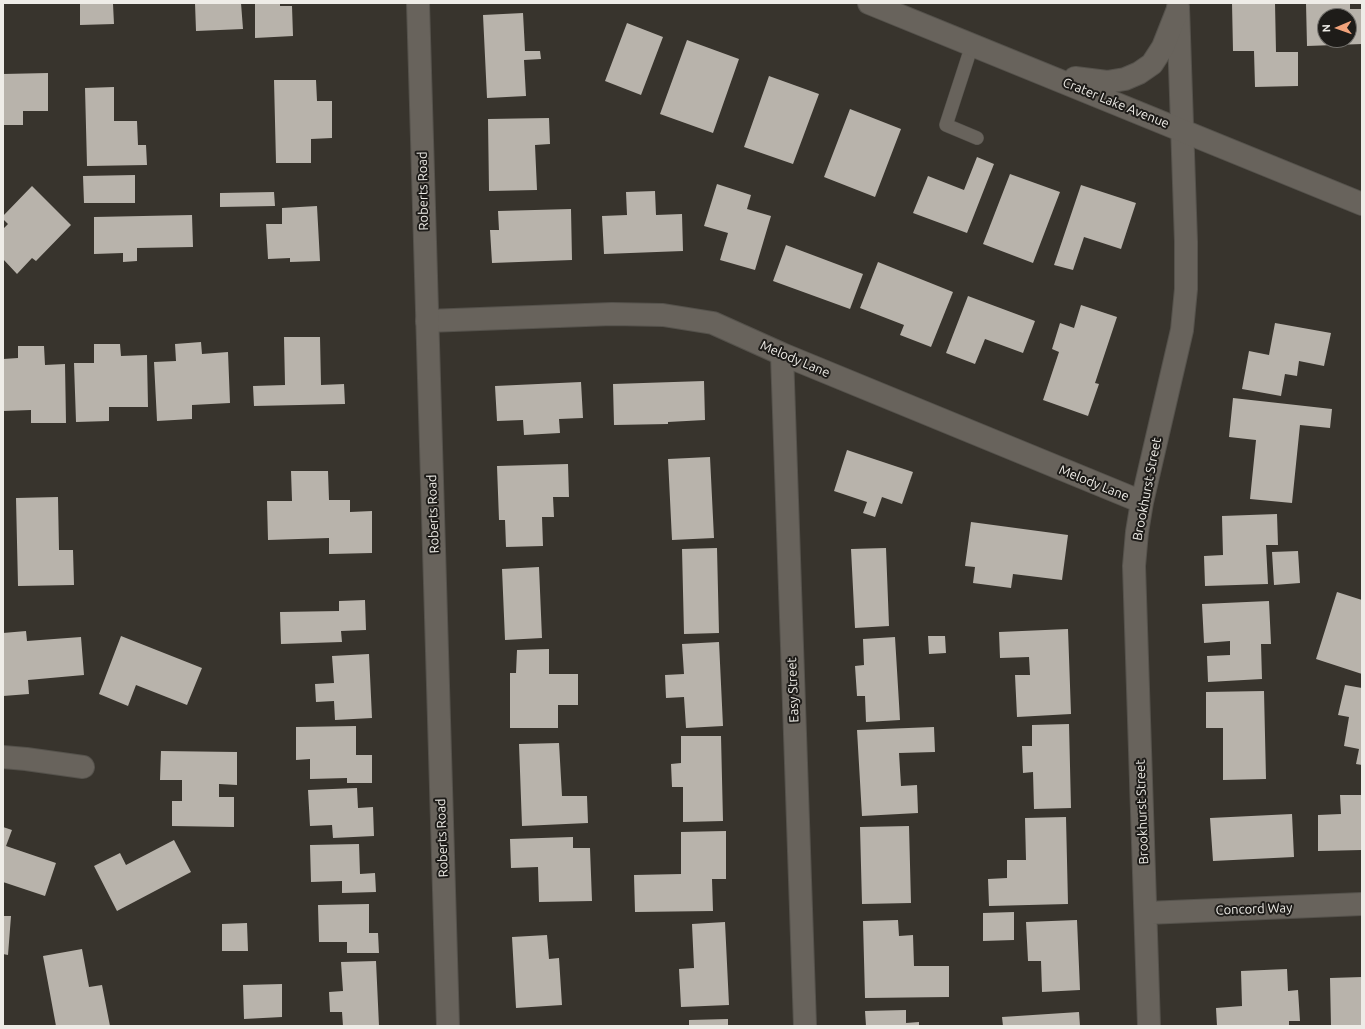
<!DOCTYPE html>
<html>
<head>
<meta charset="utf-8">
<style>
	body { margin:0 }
	#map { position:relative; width:1365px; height:1029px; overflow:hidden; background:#38342d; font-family:Ubuntu,sans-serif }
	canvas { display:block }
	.frame { position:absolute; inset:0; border:4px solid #eeece7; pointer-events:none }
	.north { position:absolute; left:1317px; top:8px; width:40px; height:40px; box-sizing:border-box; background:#1e1c19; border:1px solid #716f6b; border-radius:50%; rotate:268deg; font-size:11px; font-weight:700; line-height:16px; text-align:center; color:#eeece7 }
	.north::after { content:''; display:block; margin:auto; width:14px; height:18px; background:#f1a27b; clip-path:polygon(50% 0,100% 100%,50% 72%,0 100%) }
</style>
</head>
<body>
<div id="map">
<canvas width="1365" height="1029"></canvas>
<div class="frame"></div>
<div class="north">N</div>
</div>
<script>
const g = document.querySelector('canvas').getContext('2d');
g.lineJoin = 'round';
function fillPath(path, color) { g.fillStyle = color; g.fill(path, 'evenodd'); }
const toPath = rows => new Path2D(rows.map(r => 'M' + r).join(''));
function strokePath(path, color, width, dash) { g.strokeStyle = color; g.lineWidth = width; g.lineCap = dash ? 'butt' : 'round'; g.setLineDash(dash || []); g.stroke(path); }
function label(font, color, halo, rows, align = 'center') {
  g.font = font + ' Ubuntu,sans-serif'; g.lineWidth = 4; g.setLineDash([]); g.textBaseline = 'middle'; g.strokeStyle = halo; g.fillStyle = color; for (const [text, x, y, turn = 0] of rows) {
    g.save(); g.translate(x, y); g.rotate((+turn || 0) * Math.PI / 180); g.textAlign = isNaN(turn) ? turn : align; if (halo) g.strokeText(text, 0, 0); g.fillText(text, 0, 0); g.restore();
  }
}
fillPath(toPath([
	[80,3,113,4,114,24,80,25],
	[195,3,241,3,243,29,196,31],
	[255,3,280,3,280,6,292,6,293,36,255,38],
	[1232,3,1275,3,1276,52,1298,52,1298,86,1255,87,1254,51,1233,51],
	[1306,3,1350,3,1350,9,1362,9,1362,44,1307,46],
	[1325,16,1349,16,1349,40,1325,40],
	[523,13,525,51,540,51,541,59,524,60,526,96,487,98,483,15],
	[627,23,663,37,641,95,605,81],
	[687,40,739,59,713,133,660,114],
	[48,73,48,111,23,111,23,125,3,125,3,74],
	[769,76,819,94,793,164,744,147],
	[274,80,316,80,317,101,332,101,332,138,311,139,311,163,276,163],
	[114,87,114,121,137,121,138,145,146,145,147,165,87,166,85,88],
	[850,109,901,129,875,197,824,177],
	[549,118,550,144,535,145,537,190,489,191,488,119],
	[977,157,994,164,967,233,913,213,928,176,964,190],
	[1010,174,1060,192,1033,263,983,244],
	[135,175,135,203,84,203,83,176],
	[717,184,751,195,747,209,771,216,755,270,720,260,728,233,704,226],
	[1081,185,1136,203,1121,249,1084,237,1073,270,1054,265],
	[32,186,71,225,36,261,32,258,17,274,3,259,3,229,8,224,3,219,3,216],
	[655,191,656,215,682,214,683,251,604,254,602,216,627,215,626,192],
	[274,192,275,206,220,207,220,193],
	[317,206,320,261,290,262,290,258,268,259,266,224,282,224,282,208],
	[571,209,572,260,492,263,490,230,499,230,498,211],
	[192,215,193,247,137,248,137,261,123,262,123,253,94,254,94,217],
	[786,245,863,274,850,309,773,281],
	[878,262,953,292,931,347,900,335,904,325,860,308],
	[968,296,1035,321,1023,353,985,339,975,364,946,353],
	[1081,305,1117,317,1095,383,1099,384,1088,416,1043,400,1059,352,1052,349,1060,323,1074,328],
	[1275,323,1331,333,1324,366,1299,361,1297,376,1285,374,1281,396,1242,389,1249,351,1269,355],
	[284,337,320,337,321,385,344,384,345,404,254,406,253,386,285,385],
	[201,342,202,354,228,352,230,403,192,405,192,419,157,421,154,362,176,361,175,344],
	[94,344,120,344,121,356,147,355,148,407,109,407,109,421,76,422,74,363,94,363],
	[18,346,44,346,45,365,65,364,66,423,31,423,31,410,3,411,3,359,18,358],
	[704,381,705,420,668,422,668,424,614,425,613,384],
	[581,382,583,418,559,419,560,433,524,435,523,420,497,421,495,386],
	[1233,398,1332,409,1330,428,1300,425,1292,503,1250,499,1256,440,1229,437],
	[847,450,913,472,902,504,882,497,875,517,863,513,867,502,834,491],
	[710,457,714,538,672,540,668,459],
	[568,464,569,497,553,497,554,517,542,517,543,546,506,547,505,520,499,520,497,466],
	[291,471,328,471,329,500,350,500,350,512,372,511,372,553,329,554,329,538,268,540,267,501,292,501],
	[58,497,59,550,73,550,74,585,18,586,16,498],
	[1277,514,1278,545,1266,545,1268,584,1205,586,1204,556,1223,555,1222,516],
	[971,522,1068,535,1062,580,1013,574,1011,588,973,583,975,567,965,566],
	[717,548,719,633,684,634,682,549],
	[886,548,889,626,855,628,851,549],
	[1298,551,1300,583,1274,585,1272,552],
	[539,567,542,638,505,640,502,569],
	[1337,592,1362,600,1362,674,1316,659],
	[365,600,366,630,341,631,342,642,281,644,280,612,339,611,339,601],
	[1269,601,1271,644,1261,644,1262,679,1208,682,1207,656,1230,655,1230,641,1204,643,1202,604],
	[1068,629,1071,714,1017,717,1015,675,1030,675,1029,657,1000,658,999,632],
	[26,631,27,641,81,637,84,675,28,680,29,694,3,696,3,633],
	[121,636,202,668,187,705,136,685,128,706,99,694],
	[928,636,945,636,946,653,929,654],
	[895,637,900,720,866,722,865,696,857,696,855,666,864,665,863,639],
	[719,642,723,726,686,728,684,697,666,698,665,675,684,674,682,644],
	[549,649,549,674,578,674,578,705,558,705,558,728,510,728,510,673,516,673,517,650],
	[369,654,372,718,335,720,334,701,316,702,315,684,334,683,332,656],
	[1345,685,1362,688,1362,765,1356,764,1359,749,1344,746,1349,717,1338,715],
	[1264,691,1266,779,1223,780,1223,728,1206,728,1206,692],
	[1069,724,1071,808,1034,809,1033,772,1023,773,1022,746,1032,746,1032,725],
	[356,726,356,755,372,755,372,783,347,783,347,778,310,779,310,759,296,760,296,727],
	[934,727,935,752,899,753,901,786,917,785,918,813,862,816,857,730],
	[681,736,721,736,723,821,683,822,683,787,672,787,671,764,681,763],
	[559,743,562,796,587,796,588,823,522,826,519,744],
	[161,751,237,752,237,785,219,784,219,797,234,797,234,827,172,826,172,801,182,801,182,780,160,780],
	[357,788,358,808,373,807,374,836,333,838,332,825,310,826,308,790],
	[1340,795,1362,795,1362,850,1318,851,1318,815,1341,814],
	[1292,814,1294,857,1213,861,1210,818],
	[1066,817,1068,904,989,906,988,879,1007,878,1007,860,1026,860,1025,818],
	[909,826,911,903,862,904,860,827],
	[3,827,12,830,6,846,56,863,45,896,3,882],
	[726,831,726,879,712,879,713,911,635,912,634,875,681,874,681,832],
	[573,837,573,848,590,848,592,901,539,902,538,867,511,868,510,839],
	[174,840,191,872,117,911,94,866,120,853,126,865],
	[359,844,360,874,375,873,376,892,342,893,342,881,311,882,310,845],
	[369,904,369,933,378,933,379,953,347,953,347,942,319,942,318,905],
	[1014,912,1014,940,983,941,983,913],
	[3,916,11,916,8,955,3,954],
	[898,920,899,936,913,935,914,966,949,966,949,997,865,998,863,921],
	[1077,920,1080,990,1042,992,1041,961,1028,961,1026,922],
	[725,922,729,1005,681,1007,679,969,694,968,692,924],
	[247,923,248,951,222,951,222,924],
	[547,935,549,959,559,958,562,1005,516,1008,512,937],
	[82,949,89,987,102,985,110,1026,56,1026,43,956],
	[376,961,379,1026,343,1026,342,1012,330,1012,329,992,343,991,341,962],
	[1287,969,1288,991,1298,990,1300,1021,1289,1021,1289,1026,1217,1026,1216,1008,1242,1006,1241,971],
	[1362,977,1362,1026,1331,1026,1330,978],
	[282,984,282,1017,244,1019,243,985],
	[906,1010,906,1023,919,1022,919,1026,866,1026,865,1011],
	[1079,1012,1080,1026,1003,1026,1002,1017],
	[728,1019,728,1026,689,1026,689,1020]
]), '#b8b3ab');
const lane = toPath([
	[972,45,946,125,977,138]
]);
const street = toPath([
	[427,321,612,314,663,315,713,323,782,354,1142,502],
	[782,354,805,1026],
	[3,757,26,759,83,767],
	[1146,913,1362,904],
	[1149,1026,1134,566,1137,532,1142,502,1182,330,1186,289,1186,242,1178,7]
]);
const secondary = toPath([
	[418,3,448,1026],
	[869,3,1362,204],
	[1075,78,1107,82,1125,79,1139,73,1152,64,1163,47,1178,9]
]);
strokePath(lane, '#55524c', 14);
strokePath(street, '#55524c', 24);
strokePath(secondary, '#55524c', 24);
strokePath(lane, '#68635c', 13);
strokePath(street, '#68635c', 22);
strokePath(secondary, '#68635c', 22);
label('13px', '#eeece7', '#1e1c19', [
	["Crater Lake Avenue",1116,103,22],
	["Roberts Road",423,191,-91],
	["Melody Lane",795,359,23],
	["Melody Lane",1094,483,22],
	["Brookhurst Street",1147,489,-79],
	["Roberts Road",433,514,-92],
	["Easy Street",793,690,-92],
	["Brookhurst Street",1142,812,-92],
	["Roberts Road",442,838,-92],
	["Concord Way",1254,909,-2]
]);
</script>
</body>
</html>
